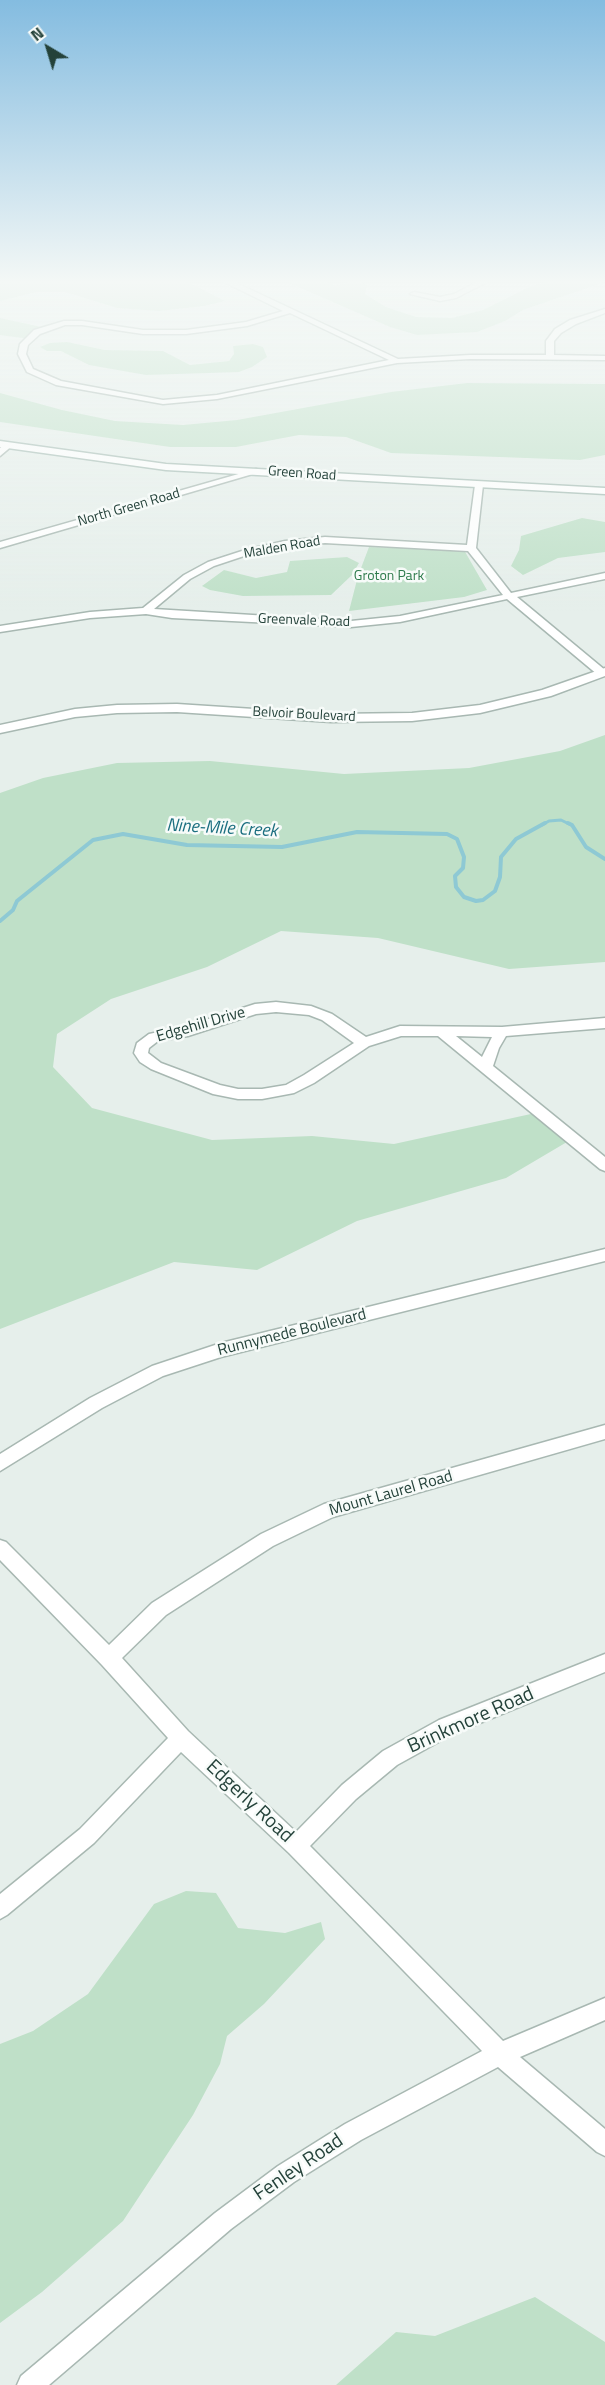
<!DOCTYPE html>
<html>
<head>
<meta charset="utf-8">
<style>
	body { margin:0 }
	#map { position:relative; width:605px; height:2385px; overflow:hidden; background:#e6efeb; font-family:"Titillium Web",sans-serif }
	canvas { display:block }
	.north { position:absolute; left:18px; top:18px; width:60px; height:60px; -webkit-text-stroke:4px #f7fbf9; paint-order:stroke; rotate:322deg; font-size:16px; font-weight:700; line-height:24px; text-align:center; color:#24423a }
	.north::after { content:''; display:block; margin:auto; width:21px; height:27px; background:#24423a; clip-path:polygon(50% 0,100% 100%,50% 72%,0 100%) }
</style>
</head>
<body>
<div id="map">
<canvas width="605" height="2385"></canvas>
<div class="north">N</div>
</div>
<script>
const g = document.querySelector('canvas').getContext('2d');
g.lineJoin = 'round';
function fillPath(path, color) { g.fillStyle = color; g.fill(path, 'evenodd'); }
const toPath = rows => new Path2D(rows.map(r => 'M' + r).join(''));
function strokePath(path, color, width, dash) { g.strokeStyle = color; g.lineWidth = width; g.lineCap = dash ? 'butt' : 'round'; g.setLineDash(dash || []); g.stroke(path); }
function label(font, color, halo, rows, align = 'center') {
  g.font = font + ' "Titillium Web",sans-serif'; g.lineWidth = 5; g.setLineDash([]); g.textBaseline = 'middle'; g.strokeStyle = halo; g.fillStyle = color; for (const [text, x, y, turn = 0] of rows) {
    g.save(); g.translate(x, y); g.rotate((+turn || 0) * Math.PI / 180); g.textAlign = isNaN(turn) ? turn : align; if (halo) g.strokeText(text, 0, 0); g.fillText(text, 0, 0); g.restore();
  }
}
fillPath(toPath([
	[0,279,182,279,225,301,204,306,159,311,117,308,65,292,36,292,0,301],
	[280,279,320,279,336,286,356,280,367,285,365,294,386,307,416,317,452,318,483,310,529,287,555,279,605,279,605,282,523,310,505,321,477,332,417,335,390,327],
	[0,318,46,328,30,339,0,335],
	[67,342,105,350,163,351,190,365,229,361,234,354,233,346,253,344,263,347,267,357,252,367,239,372,146,375,89,365,61,351,47,351,40,347,50,343],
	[467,383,605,384,605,455,580,460,391,453,346,437,299,435,236,447,170,447,0,422,0,393,62,410,115,421,183,425,237,420,391,392],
	[582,518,605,522,605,552,558,558,523,575,511,566,519,550,521,536],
	[369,547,464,550,487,590,464,597,349,611,358,576],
	[347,557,359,563,352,575,331,595,243,596,210,590,202,586,224,570,256,578,287,572,290,561],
	[605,735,605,962,509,969,378,938,281,931,207,967,111,999,57,1034,53,1067,92,1108,212,1140,312,1136,394,1144,540,1112,572,1139,506,1178,357,1221,257,1270,174,1262,0,1329,0,793,43,778,117,763,210,761,344,774,469,768,560,751],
	[186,1891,216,1893,238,1928,285,1933,321,1922,325,1939,264,2004,227,2036,220,2064,193,2115,123,2221,42,2292,0,2323,0,2044,33,2031,88,1994,154,1904],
	[535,2297,605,2342,605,2385,336,2385,396,2332,435,2336]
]), '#bfe0c8');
strokePath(toPath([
	[542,825,549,821,561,820,571,825]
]), '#8ec9d4', 3);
strokePath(toPath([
	[568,823,572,825,586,847,605,859],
	[0,921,13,910,17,901,93,840,123,834,187,845,282,847,357,832,447,834,457,839,464,857,463,868,455,876,456,887,464,897,476,901,483,900,495,891,500,877,501,857,516,839,545,823]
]), '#8ec9d4', 4);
const minor = toPath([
	[218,279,228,279,398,359,470,355,546,355,546,341,555,329,570,320,605,309,605,313,576,324,561,333,554,341,554,355,605,356,605,360,470,359,397,363,217,399,163,404,56,385,27,372,18,354,20,344,34,330,64,321,82,321,143,330,186,330,246,322,283,311,218,279],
	[290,313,389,360,217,395,163,400,61,381,33,369,26,354,28,345,40,334,65,325,82,325,143,334,186,334,247,326,290,313],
	[483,279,493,279,456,298,440,301,410,294,414,292,440,297,454,294,483,279],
	[6,443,13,445,0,456,0,448,6,443],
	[256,469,263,471,0,548,0,542,256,469],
	[479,482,483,485,476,548,511,593,605,573,605,579,517,597,605,670,605,675,598,675,507,599,400,622,351,627,172,618,146,614,90,618,0,632,0,626,90,612,143,608,184,575,208,562,245,550,285,541,325,537,467,545,475,485,479,482],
	[325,543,468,551,503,595,400,616,351,621,154,609,190,579,214,566,250,554,285,547,325,543],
	[276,1002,311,1006,332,1014,366,1037,400,1026,502,1027,605,1018,605,1028,506,1036,499,1048,493,1066,605,1157,605,1171,600,1169,438,1036,401,1036,369,1046,314,1083,294,1093,262,1099,238,1099,213,1094,151,1069,140,1062,134,1053,137,1043,149,1034,187,1026,255,1004,276,1002],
	[276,1012,309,1015,322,1020,354,1043,304,1075,286,1085,262,1089,238,1089,220,1085,161,1063,148,1053,149,1048,158,1041,188,1036,256,1014,276,1012],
	[456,1036,492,1037,482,1057,456,1036],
	[605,1249,605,1261,221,1357,163,1376,102,1408,0,1471,0,1454,90,1398,152,1366,221,1343,605,1249],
	[605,1425,605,1439,333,1517,273,1546,166,1615,122,1658,188,1731,296,1832,342,1785,383,1751,439,1720,605,1654,605,1672,453,1734,397,1765,356,1799,310,1846,503,2041,605,1998,605,2020,520,2057,605,2129,605,2156,597,2152,498,2067,361,2140,294,2182,231,2229,49,2385,17,2385,21,2376,215,2213,278,2166,345,2124,482,2051,289,1853,181,1752,94,1843,7,1915,0,1919,0,1894,80,1829,168,1738,102,1665,0,1560,0,1540,6,1542,109,1645,152,1603,261,1534,324,1504,605,1425]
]);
const tertiary = toPath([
	[605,668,605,676,551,696,480,713,412,721,331,722,177,712,117,713,75,717,0,733,0,725,75,709,117,705,177,704,331,714,412,713,480,705,542,690,605,668]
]);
const secondary = toPath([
	[0,441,166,464,605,488,605,494,166,470,0,447,0,441]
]);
strokePath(minor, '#a8b8b2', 3);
strokePath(tertiary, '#a8b8b2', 3);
strokePath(secondary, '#a4bbb3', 3);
fillPath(minor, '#fff');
fillPath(tertiary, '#fff');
fillPath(secondary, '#fff');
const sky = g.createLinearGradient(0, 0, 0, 613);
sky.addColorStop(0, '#84bce0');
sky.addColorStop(0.46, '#f4f8f6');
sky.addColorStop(1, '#f4f8f600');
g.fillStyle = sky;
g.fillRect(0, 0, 605, 613);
label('14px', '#24423a', '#f7fbf9', [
	["Green Road",302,474,4],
	["North Green Road",129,508,-16],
	["Malden Road",282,548,-10],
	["Greenvale Road",304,621,2],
	["Belvoir Boulevard",304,715,3]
]);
label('14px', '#2d7a4b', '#f7fbf9', [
	["Groton Park",389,577]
]);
label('16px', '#24423a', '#f7fbf9', [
	["Edgehill Drive",201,1025,-16],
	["Runnymede Boulevard",292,1333,-14],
	["Mount Laurel Road",391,1494,-16]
]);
label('italic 18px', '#1c6f80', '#f7fbf9', [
	["Nine-Mile Creek",222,829,3]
]);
label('20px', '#24423a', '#f7fbf9', [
	["Brinkmore Road",471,1721,-24],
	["Edgerly Road",249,1802,43],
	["Fenley Road",299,2168,-34]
]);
</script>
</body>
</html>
